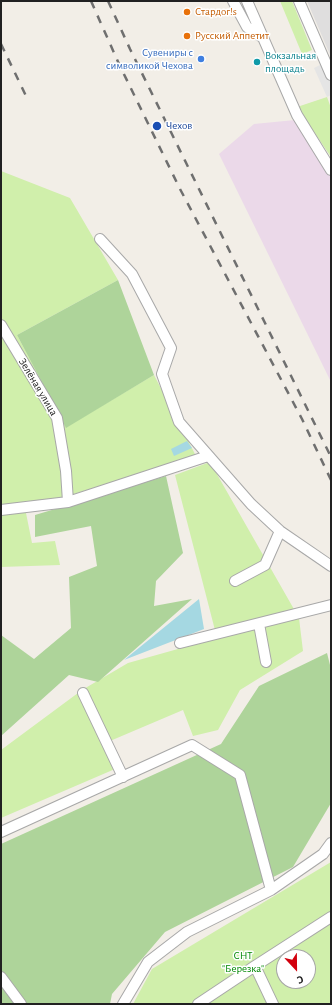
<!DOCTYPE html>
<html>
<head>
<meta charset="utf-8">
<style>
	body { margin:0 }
	#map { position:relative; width:332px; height:1005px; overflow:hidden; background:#f2eee7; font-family:"Alegreya Sans",sans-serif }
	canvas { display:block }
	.frame { position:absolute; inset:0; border:2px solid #212121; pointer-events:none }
	.north { position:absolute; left:276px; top:949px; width:40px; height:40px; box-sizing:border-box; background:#fff; border:1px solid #a6a6a6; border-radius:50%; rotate:158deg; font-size:11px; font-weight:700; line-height:16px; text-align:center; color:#212121 }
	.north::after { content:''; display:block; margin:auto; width:14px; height:18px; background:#d2000d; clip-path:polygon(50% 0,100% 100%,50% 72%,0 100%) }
</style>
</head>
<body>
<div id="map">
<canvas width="332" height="1005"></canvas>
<div class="frame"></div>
<div class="north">С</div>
</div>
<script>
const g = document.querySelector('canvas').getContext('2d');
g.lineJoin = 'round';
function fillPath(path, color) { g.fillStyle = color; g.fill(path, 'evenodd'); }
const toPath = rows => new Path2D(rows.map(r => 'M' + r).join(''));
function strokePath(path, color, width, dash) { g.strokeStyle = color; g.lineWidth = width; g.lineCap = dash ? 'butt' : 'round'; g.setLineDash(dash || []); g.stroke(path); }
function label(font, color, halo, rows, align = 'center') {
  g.font = font + ' "Alegreya Sans",sans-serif'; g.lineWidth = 3; g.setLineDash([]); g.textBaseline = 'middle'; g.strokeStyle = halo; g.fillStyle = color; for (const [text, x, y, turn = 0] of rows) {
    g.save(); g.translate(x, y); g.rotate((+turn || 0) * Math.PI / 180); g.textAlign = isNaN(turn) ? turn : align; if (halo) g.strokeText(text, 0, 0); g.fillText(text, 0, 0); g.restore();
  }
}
fillPath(toPath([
	[307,1,331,1,331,57]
]), '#dfdede');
fillPath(toPath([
	[295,120,331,176,331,382,219,154,254,124]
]), '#ebd9e9');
fillPath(toPath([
	[280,1,292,1,312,50,302,54],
	[327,97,331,108,331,157,297,107],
	[1,171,70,198,118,280,17,335,66,427,154,375,196,456,61,498,24,503,32,543,55,541,60,565,1,567],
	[210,462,299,618,303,651,240,690,218,730,193,736,183,710,110,741,115,769,1,818,1,750,82,690,128,663,217,638,175,475],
	[331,862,331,1004,133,1004,152,969],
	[284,957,308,957,308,981,284,981]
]), '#d0efab');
fillPath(toPath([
	[118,280,154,375,66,428,17,335],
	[166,476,183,553,156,581,154,606,192,599,98,682,69,675,1,736,1,635,34,659,71,628,69,577,97,566,91,526,35,537,35,515],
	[327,653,331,669,331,803,293,867,165,932,112,994,110,1004,1,1004,1,844,221,744,259,686]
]), '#aed49a');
fillPath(toPath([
	[326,62,331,75,331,95,327,97,314,68]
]), '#e5e5e5');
fillPath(toPath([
	[187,441,192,448,174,456,171,449],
	[199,599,204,629,124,660]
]), '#a5d8e2');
const minor = toPath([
	[233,1,247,27,262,37],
	[247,1,297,115,331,170],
	[299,1,331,75],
	[100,239,132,274,171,348,162,374,179,422,251,504,280,531,331,566],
	[1,325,57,418,66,471,68,502],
	[1,510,68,502,208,456],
	[235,581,265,565,280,531],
	[259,624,266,662],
	[180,643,331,605],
	[83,693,123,777],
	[1,832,192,745,240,775,271,890],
	[1,977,21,1004],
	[123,1004,148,962,187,932,271,890,323,854,331,843],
	[198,1004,255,966],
	[273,1004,255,966,331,917]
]);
strokePath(minor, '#a8a8a8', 12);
strokePath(minor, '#fff', 10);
strokePath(toPath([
	[91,1,119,64,180,189,302,419,331,480],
	[108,1,130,49,331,457],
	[1,44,27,98]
]), '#6f6f6f', 2.5, [8, 8]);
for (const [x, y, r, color] of [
	[187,12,4,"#e8710a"],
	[187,36,4,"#e8710a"],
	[201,59,4,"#3f7fe0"],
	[257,62,4,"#0f9aa8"],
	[157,126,5,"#1a4fb4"]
]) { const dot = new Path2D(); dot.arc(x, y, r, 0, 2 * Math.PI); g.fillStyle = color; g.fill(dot); strokePath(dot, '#fff', 1.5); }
label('11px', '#c56008', '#fff', [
	["Стардог!s",195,12],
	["Русский Аппетит",195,36]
], 'left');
label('11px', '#366cbe', '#fff', [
	["Сувениры с",193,53],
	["символикой Чехова",193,66]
], 'right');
label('11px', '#0d838f', '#fff', [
	["Вокзальная",265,56],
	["площадь",265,69]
], 'left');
label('11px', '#164399', '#fff', [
	["Чехов",166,126]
], 'left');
label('11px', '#212121', '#fff', [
	["Зелёная улица",38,387,59]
]);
label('11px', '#048a07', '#fff', [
	["СНТ",243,956],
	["\"Березка\"",243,969]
]);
</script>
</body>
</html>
